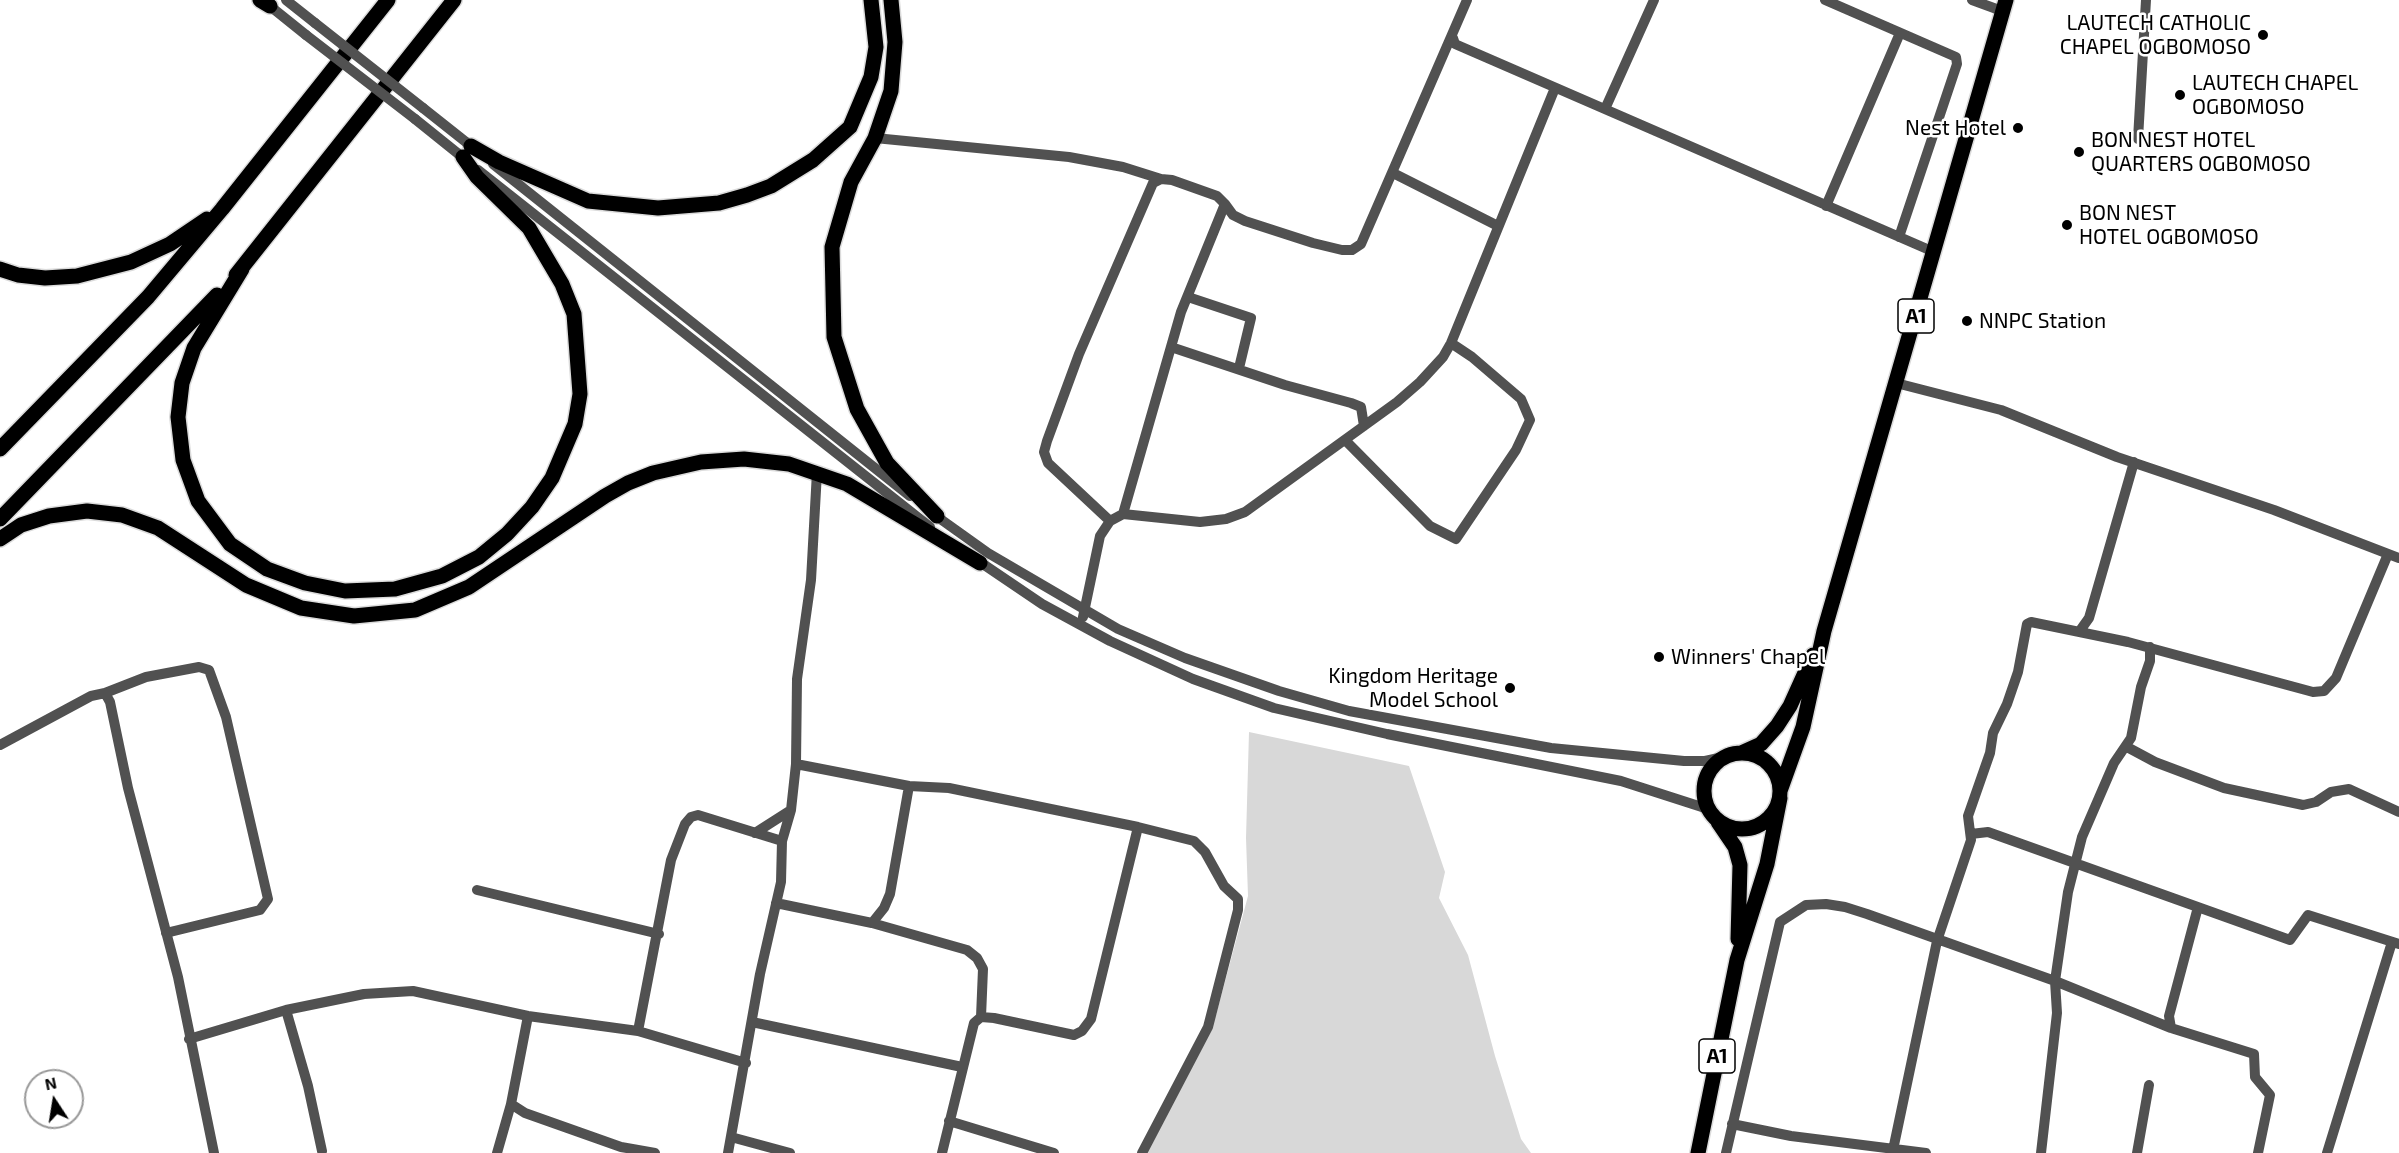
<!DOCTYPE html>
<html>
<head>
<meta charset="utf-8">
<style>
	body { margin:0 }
	#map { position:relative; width:2399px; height:1153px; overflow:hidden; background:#fff; font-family:"Exo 2",sans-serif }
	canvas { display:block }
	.north { position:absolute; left:24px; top:1069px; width:60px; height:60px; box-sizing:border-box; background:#fff; border:2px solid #999; border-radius:50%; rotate:348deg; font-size:16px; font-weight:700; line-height:24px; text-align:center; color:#000 }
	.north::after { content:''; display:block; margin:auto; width:21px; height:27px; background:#000; clip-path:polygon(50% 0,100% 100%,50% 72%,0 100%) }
</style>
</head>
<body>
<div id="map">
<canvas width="2399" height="1153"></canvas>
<div class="north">N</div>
</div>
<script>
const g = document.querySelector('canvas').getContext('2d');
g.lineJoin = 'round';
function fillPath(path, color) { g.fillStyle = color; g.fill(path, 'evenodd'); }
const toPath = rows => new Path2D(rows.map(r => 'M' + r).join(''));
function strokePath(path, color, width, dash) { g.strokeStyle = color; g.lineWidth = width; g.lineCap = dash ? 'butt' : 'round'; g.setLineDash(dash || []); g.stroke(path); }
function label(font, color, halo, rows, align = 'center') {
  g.font = font + ' "Exo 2",sans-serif'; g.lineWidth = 5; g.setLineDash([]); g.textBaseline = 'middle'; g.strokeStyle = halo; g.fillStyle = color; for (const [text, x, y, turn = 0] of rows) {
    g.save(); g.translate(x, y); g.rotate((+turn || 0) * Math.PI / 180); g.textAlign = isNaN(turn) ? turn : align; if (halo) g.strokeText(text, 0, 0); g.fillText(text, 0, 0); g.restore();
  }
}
fillPath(toPath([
	[1249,732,1409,766,1445,872,1439,898,1468,955,1495,1056,1521,1139,1531,1153,1144,1153,1216,1015,1248,896,1246,838]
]), '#d8d8d8');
const highway = toPath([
	[260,0,270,6],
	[891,0,895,42,891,91,875,138,851,182,832,247,834,337,857,409,887,463,937,516],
	[471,146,499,162,588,201,658,208,719,203,747,195,771,186,813,160,850,127,871,77,876,47,871,0],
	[0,269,18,275,45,278,77,276,131,262,170,244,207,219],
	[242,269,194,348,182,383,178,417,183,460,198,501,230,544,267,569,305,583,345,591,395,589,442,576,479,557,507,534,532,507,552,478,575,424,580,394,574,314,562,284,529,228,477,177,463,157],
	[236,275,454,0],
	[0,449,148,297,222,209,388,0],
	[0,519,217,295],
	[0,539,21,525,49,516,87,511,122,515,158,528,246,585,301,608,354,616,415,610,469,587,605,496,628,483,653,473,701,462,744,459,789,464,847,484,980,563],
	[1741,753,1761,744,1777,726,1790,706,1813,655],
	'1704 791a38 38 0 1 1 76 0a38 38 0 1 1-76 0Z',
	[1780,791,1803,727,1824,631,2006,0],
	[1718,822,1735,847,1740,865,1738,939],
	[1698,1153,1737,960,1767,864,1780,798]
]);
strokePath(highway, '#dbdbdb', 18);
strokePath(toPath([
	[286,0,315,23],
	[1825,0,1956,57,1957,64,1899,237],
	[1972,0,2002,11],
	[265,2,306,35],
	[1453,38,1455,44,1934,252],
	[423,108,476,150],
	[1605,109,1654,0],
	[415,119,466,160],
	[875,138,1069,157,1123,167,1161,179],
	[2138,139,2146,0],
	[493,164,910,496],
	[478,170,930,527],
	[1393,173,1498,226],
	[1826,206,1900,33],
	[1188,297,1251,318,1239,368],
	[1171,347,1285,385,1351,403,1361,407,1364,426],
	[1896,383,2001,410,2117,457,2274,510,2399,558],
	[1345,440,1430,526,1456,539,1516,450,1530,420,1521,399,1472,357,1451,343],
	[932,513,988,553,1118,629,1185,658,1279,691,1349,711,1551,748,1684,761,1705,761,1728,756],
	[1123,514,1200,522,1226,519,1245,512,1397,402,1420,382,1443,357,1451,343,1555,88],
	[1110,521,1048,463,1044,452,1047,441,1079,354,1153,183,1161,179,1172,180,1217,196,1225,204],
	[977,560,1042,604,1110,641,1193,679,1274,708,1387,734,1621,781,1708,809],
	[1083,617,1100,536,1110,521,1123,514,1181,312,1225,204,1233,215,1245,221,1313,243,1342,250,1352,250,1361,244,1467,0],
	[2079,632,2089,618,2134,462],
	[105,693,146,677,199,667,209,670,226,717,268,899,260,910,166,933],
	[0,745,91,696,105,693,110,702,128,788,178,977,214,1153],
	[2127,747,2155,762,2224,788,2303,805,2316,802,2331,792,2349,789,2399,812],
	[796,764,909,786,949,788,1138,827,1194,841,1205,852,1224,886,1238,899,1238,910,1208,1027,1142,1153],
	[755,833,791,810],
	[1971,834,1988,832,2290,940,2308,915,2399,944],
	[477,890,659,934],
	[776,903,872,923,967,950,977,958,983,969,981,1017],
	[872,923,884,908,890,894,909,786],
	[286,1010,308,1086,322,1151],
	[528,1016,511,1104,525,1113,621,1147,655,1153],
	[752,1022,962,1067],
	[2171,1028,2169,1016,2198,907],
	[638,1031,671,860,685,824,691,817,698,815,782,841],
	[189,1039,286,1010,364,994,413,991,528,1016,638,1031,746,1063],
	[949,1121,1054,1153],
	[1732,1124,1791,1136,1926,1153],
	[731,1137,790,1153],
	[1893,1150,1937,941,1971,840,1968,816,1990,753,1993,733,2007,704,2018,672,2027,624,2031,622,2128,642,2313,692,2324,691,2336,678,2388,554],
	[497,1153,511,1104],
	[728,1153,760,974,781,882,782,841,791,810,796,764,797,679,811,580,817,472],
	[942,1153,974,1023,981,1017,994,1018,1074,1035,1082,1031,1091,1019,1138,827],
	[1726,1153,1780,922,1806,905,1826,904,1845,907,1867,914,2055,981,2171,1028,2254,1054,2255,1077,2270,1095,2258,1153],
	[2041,1153,2057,1013,2055,981,2068,892,2082,837,2114,763,2131,738,2141,687,2150,661,2150,647],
	[2137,1153,2149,1085],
	[2327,1153,2392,942]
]), '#515151', 10);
strokePath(highway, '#000', 15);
strokePath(toPath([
	[315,23,423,108],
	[306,35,415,119]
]), '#515151', 10);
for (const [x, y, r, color] of [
	[2263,35,6,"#000"],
	[2180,95,6,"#000"],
	[2018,128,6,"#000"],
	[2079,152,6,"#000"],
	[2067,225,6,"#000"],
	[1967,321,6,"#000"],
	[1659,657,6,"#000"],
	[1510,688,6,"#000"]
]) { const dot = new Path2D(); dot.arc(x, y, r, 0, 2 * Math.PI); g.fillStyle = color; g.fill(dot); strokePath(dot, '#fff', 2); }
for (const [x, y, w] of [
	[1916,316,36],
	[1717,1056,36]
]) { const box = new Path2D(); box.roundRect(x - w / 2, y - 17, w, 34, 4.5); g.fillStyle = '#fff'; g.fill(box); strokePath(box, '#000', 1.5); }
label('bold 20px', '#000', null, [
	["A1",1916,316],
	["A1",1717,1056]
]);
label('21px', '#000', '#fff', [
	["LAUTECH CATHOLIC",2251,23,"right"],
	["CHAPEL OGBOMOSO",2251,47,"right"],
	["LAUTECH CHAPEL",2192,83],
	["OGBOMOSO",2192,107],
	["Nest Hotel",2006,128,"right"],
	["BON NEST HOTEL",2091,140],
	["QUARTERS OGBOMOSO",2091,164],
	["BON NEST",2079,213],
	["HOTEL OGBOMOSO",2079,237],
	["NNPC Station",1979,321],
	["Winners' Chapel",1671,657],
	["Kingdom Heritage",1498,676,"right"],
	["Model School",1498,700,"right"]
], 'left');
</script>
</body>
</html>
